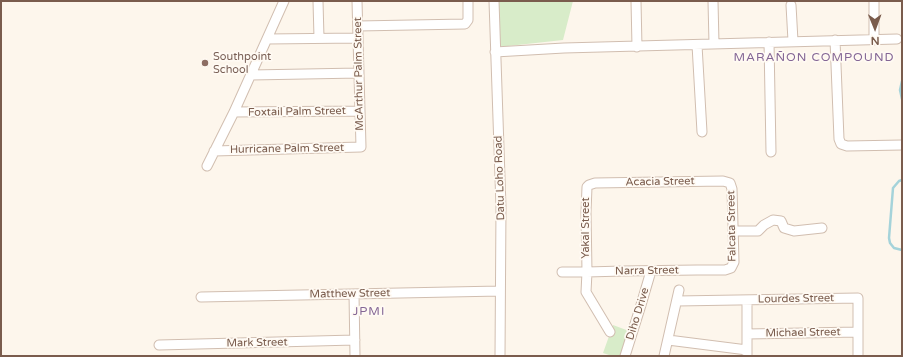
<!DOCTYPE html>
<html>
<head>
<meta charset="utf-8">
<style>
	body { margin:0 }
	#map { position:relative; width:903px; height:357px; overflow:hidden; background:#fdf6ec; font-family:"Varela Round",sans-serif }
	canvas { display:block }
	.frame { position:absolute; inset:0; border:2px solid #7a5c4d; pointer-events:none }
	.north { position:absolute; left:855px; top:8px; width:40px; height:40px; -webkit-text-stroke:3px #fffaf3; paint-order:stroke; rotate:179deg; font-size:11px; font-weight:700; line-height:16px; text-align:center; color:#7a5c4d }
	.north::after { content:''; display:block; margin:auto; width:14px; height:18px; background:#7a5c4d; clip-path:polygon(50% 0,100% 100%,50% 72%,0 100%) }
</style>
</head>
<body>
<div id="map">
<canvas width="903" height="357"></canvas>
<div class="frame"></div>
<div class="north">N</div>
</div>
<script>
const g = document.querySelector('canvas').getContext('2d');
g.lineJoin = 'round';
function fillPath(path, color) { g.fillStyle = color; g.fill(path, 'evenodd'); }
const toPath = rows => new Path2D(rows.map(r => 'M' + r).join(''));
function strokePath(path, color, width, dash) { g.strokeStyle = color; g.lineWidth = width; g.lineCap = dash ? 'butt' : 'round'; g.setLineDash(dash || []); g.stroke(path); }
function label(font, color, halo, rows, align = 'center') {
  g.font = font + ' "Varela Round",sans-serif'; g.lineWidth = 3.5; g.setLineDash([]); g.textBaseline = 'middle'; g.strokeStyle = halo; g.fillStyle = color; for (const [text, x, y, turn = 0] of rows) {
    g.save(); g.translate(x, y); g.rotate((+turn || 0) * Math.PI / 180); g.textAlign = isNaN(turn) ? turn : align; if (halo) g.strokeText(text, 0, 0); g.fillText(text, 0, 0); g.restore();
  }
}
fillPath(toPath([
	[499,1,573,1,563,40,499,47],
	[613,325,629,331,620,356,612,356,603,353]
]), '#d8ecc9');
strokePath(toPath([
	[902,81,900,90,902,99],
	[902,180,899,181,893,188,889,238,890,243,894,248,902,250]
]), '#a5d3da', 2.5);
const minor = toPath([
	[318,1,319,38],
	[494,1,501,207,500,356],
	[636,1,637,47],
	[713,1,714,44],
	[874,1,874,40],
	[791,5,793,41],
	[358,26,465,24,468,20,468,1],
	[267,39,358,38],
	[835,40,839,139,841,144,847,146,902,145],
	[769,42,771,152],
	[697,45,702,132],
	[495,52,564,48,897,39],
	[251,75,359,73],
	[234,112,360,111],
	[214,151,361,147,357,1],
	[207,166,234,112,284,1],
	[733,231,758,231,764,225,773,220,781,221,784,228,794,231,822,228],
	[562,272,587,272,623,271,697,270,725,270,731,268,734,262,732,189,730,183,723,181,595,183,589,185,587,187,586,212,587,272,586,292,610,332],
	[354,294,355,356],
	[201,297,500,291],
	[747,300,747,355],
	[677,301,858,298,858,356],
	[747,334,858,332],
	[668,340,747,350],
	[159,345,355,340],
	[625,356,641,305,651,271],
	[664,356,679,290]
]);
strokePath(minor, '#d1beb0', 11);
strokePath(minor, '#fff', 9);
for (const [x, y, r, color] of [
	[205,63,4,"#8d6e63"]
]) { const dot = new Path2D(); dot.arc(x, y, r, 0, 2 * Math.PI); g.fillStyle = color; g.fill(dot); strokePath(dot, '#fffaf3', 1.5); }
label('11px', '#785e54', '#fffaf3', [
	["Southpoint",213,57],
	["School",213,70]
], 'left');
label('11px', '#7a5c4d', '#fffaf3', [
	["McArthur Palm Street",359,74,-91],
	["Foxtail Palm Street",297,112,-1],
	["Hurricane Palm Street",287,149,-1],
	["Datu Loho Road",500,178,-92],
	["Acacia Street",660,182,-1],
	["Falcata Street",732,226,-91],
	["Yakal Street",586,228,-90],
	["Narra Street",647,271,-1],
	["Matthew Street",350,294,-1],
	["Lourdes Street",796,299,-1],
	["Diho Drive",638,314,-73],
	["Michael Street",803,333,-1],
	["Mark Street",257,343,-1]
]);
g.letterSpacing = '1px';
label('12px', '#846695', '#fffaf3', [
	["MARAÑON COMPOUND",814,58],
	["JPMI",369,312]
]);
g.letterSpacing = '0px';
</script>
</body>
</html>
